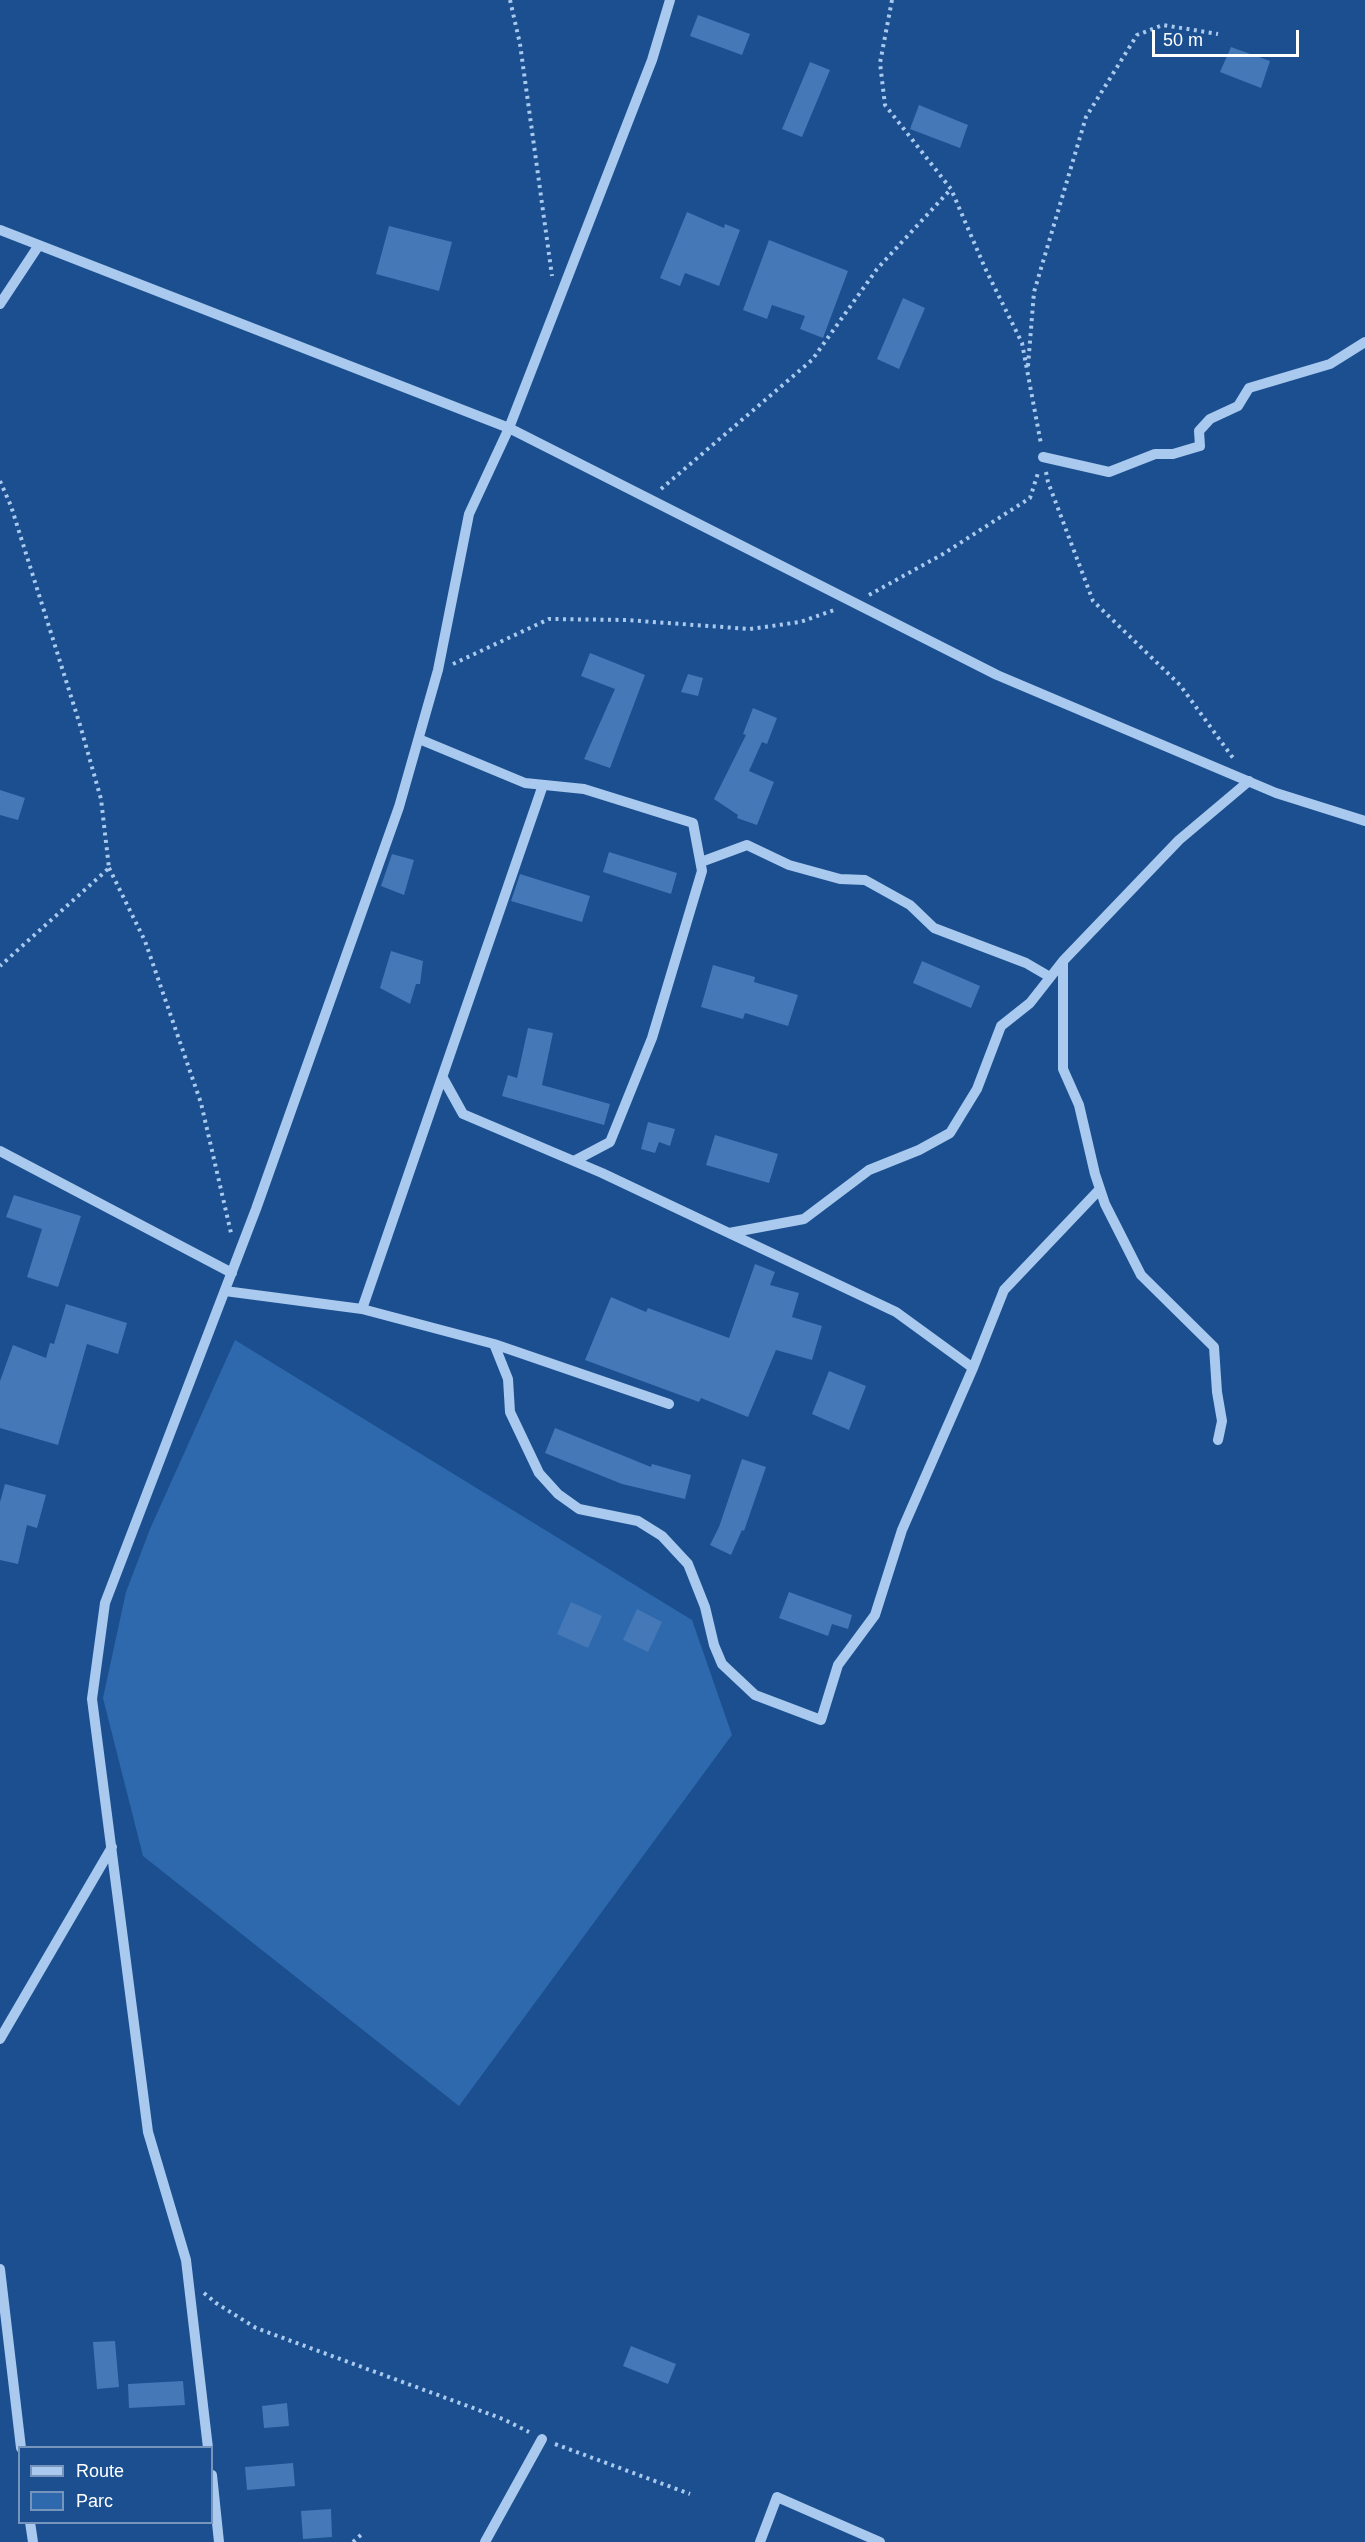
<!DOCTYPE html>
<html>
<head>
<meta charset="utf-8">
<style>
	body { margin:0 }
	#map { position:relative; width:1365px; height:2542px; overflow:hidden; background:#1b4f8f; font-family:Helvetica,sans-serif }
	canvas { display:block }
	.legend { position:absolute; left:18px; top:2446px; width:195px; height:78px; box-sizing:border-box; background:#1b4f8f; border:2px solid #7695bc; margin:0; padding:8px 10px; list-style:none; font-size:18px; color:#fff }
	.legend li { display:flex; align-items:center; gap:12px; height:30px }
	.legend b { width:30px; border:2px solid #7695bc }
	.scale { position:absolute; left:1152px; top:30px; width:147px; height:27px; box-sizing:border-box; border:3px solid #fff; border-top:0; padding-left:8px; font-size:18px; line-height:21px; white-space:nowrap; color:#fff; -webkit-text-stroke:4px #1b4f8f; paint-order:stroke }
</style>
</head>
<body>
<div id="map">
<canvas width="1365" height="2542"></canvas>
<ul class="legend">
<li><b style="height:8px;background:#a9c9ee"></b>Route</li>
<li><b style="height:16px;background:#2e69ad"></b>Parc</li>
</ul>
<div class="scale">50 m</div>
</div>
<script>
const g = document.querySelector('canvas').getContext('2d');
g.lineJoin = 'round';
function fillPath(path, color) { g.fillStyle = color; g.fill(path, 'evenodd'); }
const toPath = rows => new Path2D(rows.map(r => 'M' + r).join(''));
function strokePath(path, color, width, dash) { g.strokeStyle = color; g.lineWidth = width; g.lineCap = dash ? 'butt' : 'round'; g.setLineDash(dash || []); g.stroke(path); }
fillPath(toPath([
	[235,1340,692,1620,732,1735,459,2106,143,1856,103,1698,126,1592,150,1529]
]), '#2e69ad');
fillPath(toPath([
	[698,15,750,34,742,55,690,36],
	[1231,47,1270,61,1261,88,1220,72],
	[810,62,830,70,802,137,782,129],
	[919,105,968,125,960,148,910,129],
	[687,212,724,228,725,224,740,230,719,286,685,273,680,286,660,278],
	[389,226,452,242,439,291,376,274],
	[769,240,848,271,823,338,800,329,805,316,772,305,767,319,743,310],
	[903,298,925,308,899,369,877,359],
	[590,653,645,675,610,768,584,759,615,689,581,676],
	[688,674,703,678,698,696,681,692],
	[753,708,777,718,767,744,762,742,749,771,774,782,757,825,737,818,738,815,714,799,746,735,743,734],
	[0,790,25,798,18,820,0,815],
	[609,852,677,873,671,894,603,872],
	[392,854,414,860,404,895,381,886],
	[520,874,590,896,582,922,511,901],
	[391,951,423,961,420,984,416,984,410,1004,380,988],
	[922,961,980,986,971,1008,913,983],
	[713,965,755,977,754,982,798,995,788,1026,745,1013,743,1019,701,1007],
	[528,1028,553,1033,542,1085,610,1104,604,1125,502,1096,508,1075,517,1078],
	[648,1122,675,1129,670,1146,659,1142,655,1153,641,1149],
	[715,1135,778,1154,769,1183,706,1165],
	[14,1195,81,1216,58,1287,27,1277,42,1229,6,1217],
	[755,1264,775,1272,770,1285,799,1293,792,1317,822,1326,812,1360,776,1350,748,1417,701,1398,699,1402,585,1360,611,1297,646,1312,648,1308,729,1338],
	[66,1304,127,1323,118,1354,87,1344,58,1445,0,1428,0,1381,13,1345,46,1358,50,1343,54,1344],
	[829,1371,866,1386,849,1430,812,1414],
	[555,1428,651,1467,652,1464,691,1475,685,1499,622,1484,545,1453],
	[742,1459,766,1467,744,1531,742,1530,731,1555,710,1545,719,1527],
	[5,1484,46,1495,37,1528,27,1525,18,1564,0,1560,0,1502],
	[789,1592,852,1615,848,1629,832,1624,828,1636,779,1618],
	[571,1602,602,1616,588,1648,557,1634],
	[637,1609,662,1622,648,1652,623,1640],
	[115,2341,119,2387,97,2389,93,2342],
	[631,2346,676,2364,668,2384,623,2366],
	[183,2381,185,2405,129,2408,128,2384],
	[287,2403,289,2426,264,2428,262,2406],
	[293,2463,295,2486,247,2490,245,2467],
	[331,2509,332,2537,303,2539,301,2511]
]), '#4478b7');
strokePath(toPath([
	[510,0,520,44,552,276],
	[892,0,880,63,885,105,951,189,985,268,1022,343,1041,444],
	[1028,366,1034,292,1086,117,1137,35,1163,25,1218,34],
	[1046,472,1048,482,1093,601,1180,685,1233,758],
	[0,481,11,506,80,725,101,799,109,868,0,966],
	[661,489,812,360,877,269,951,189],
	[869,595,943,554,1030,498,1039,470],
	[453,664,549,619,626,620,750,629,800,622,837,609],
	[109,868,145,941,201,1103,231,1233],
	[204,2293,216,2303,256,2328,503,2419,529,2432],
	[555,2444,690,2494],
	[353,2542,362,2534]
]), '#a9c9ee', 4, [3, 4.5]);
strokePath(toPath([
	[0,230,509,428,997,675,1276,793,1365,821],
	[0,304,39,245],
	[1043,457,1109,472,1155,454,1173,454,1200,446,1199,431,1210,419,1238,406,1249,388,1330,364,1365,342],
	[419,739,525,783,584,789,693,823,702,871,652,1038,610,1142,574,1161],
	[701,862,747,845,789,865,840,879,865,880,910,905,934,928,1026,963,1050,977],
	[1063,961,1063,1069,1079,1105,1095,1174,1105,1204,1141,1275,1214,1347,1217,1392,1222,1421,1218,1440],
	[443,1078,463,1114,602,1173,896,1312,973,1368],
	[0,1151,232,1273],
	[729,1233,804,1219,869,1170,919,1150,950,1133,977,1089,1001,1026,1030,1003,1063,961,1179,840,1249,781],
	[225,1291,362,1309,494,1344,669,1404],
	[362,1309,543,785],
	[494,1344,508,1379,510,1412,539,1473,558,1494,579,1509,638,1521,662,1536,688,1564,705,1607,714,1645,722,1664,755,1695,821,1720,838,1665,875,1615,902,1530,973,1368,1004,1290,1100,1189],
	[0,2039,112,1847],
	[0,2269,21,2448],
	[208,2448,186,2260,148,2132,92,1699,105,1603,256,1209,399,807,438,670,469,514,509,428,652,60,670,0],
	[212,2475,219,2542],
	[30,2522,33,2542],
	[485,2542,542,2439],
	[760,2542,777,2497,880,2542]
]), '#a9c9ee', 10);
</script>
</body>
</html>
